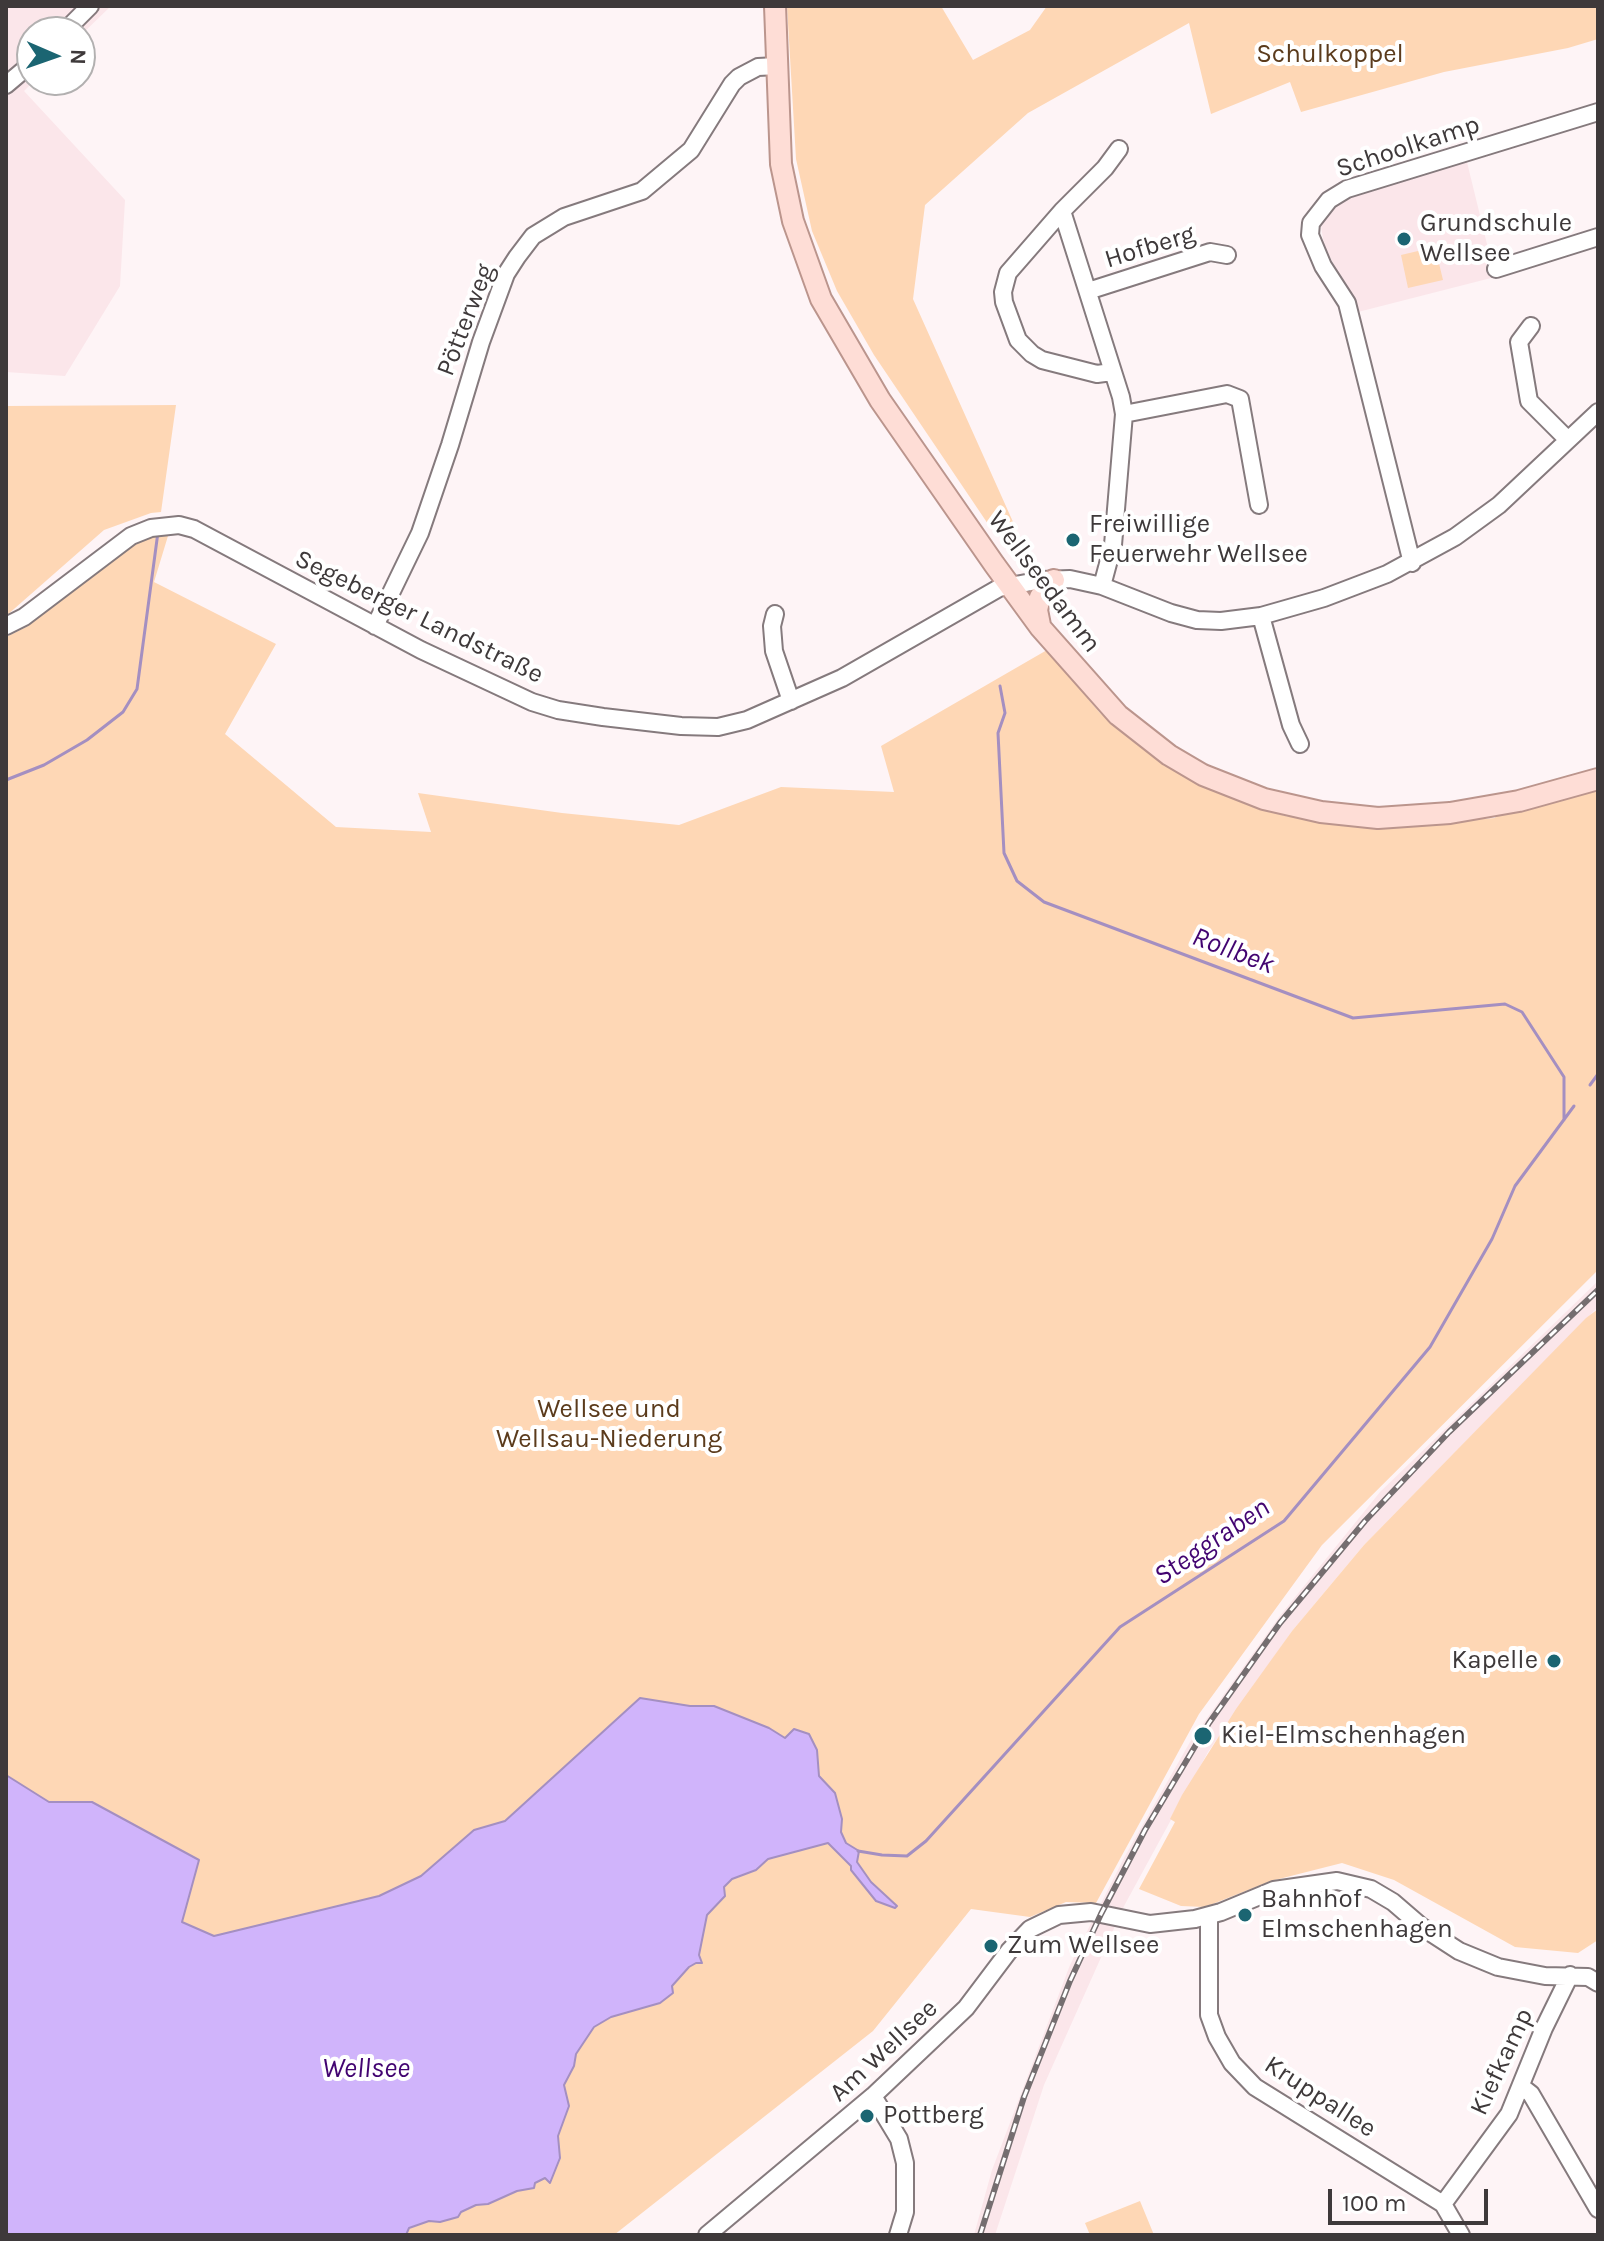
<!DOCTYPE html>
<html>
<head>
<meta charset="utf-8">
<style>
	body { margin:0 }
	#map { position:relative; width:1604px; height:2241px; overflow:hidden; background:#fef4f6; font-family:Karla,sans-serif }
	canvas { display:block }
	.frame { position:absolute; inset:0; border:8px solid #3e393a; pointer-events:none }
	.north { position:absolute; left:16px; top:16px; width:80px; height:80px; box-sizing:border-box; background:#fff; border:2px solid #b2b0b0; border-radius:50%; rotate:92deg; font-size:22px; font-weight:700; line-height:32px; text-align:center; color:#3e393a }
	.north::after { content:''; display:block; margin:auto; width:28px; height:36px; background:#1b6572; clip-path:polygon(50% 0,100% 100%,50% 72%,0 100%) }
	.scale { position:absolute; left:1328px; top:2189px; width:160px; height:36px; box-sizing:border-box; border:4px solid #3e393a; border-top:0; padding-left:10px; font-size:24px; line-height:28px; white-space:nowrap; color:#3e393a; -webkit-text-stroke:6px #fff; paint-order:stroke }
</style>
</head>
<body>
<div id="map">
<canvas width="1604" height="2241"></canvas>
<div class="frame"></div>
<div class="north">N</div>
<div class="scale">100 m</div>
</div>
<script>
const g = document.querySelector('canvas').getContext('2d');
g.lineJoin = 'round';
function fillPath(path, color) { g.fillStyle = color; g.fill(path, 'evenodd'); }
const toPath = rows => new Path2D(rows.map(r => 'M' + r).join(''));
function strokePath(path, color, width, dash) { g.strokeStyle = color; g.lineWidth = width; g.lineCap = dash ? 'butt' : 'round'; g.setLineDash(dash || []); g.stroke(path); }
function label(font, color, halo, rows, align = 'center') {
  g.font = font + ' Karla,sans-serif'; g.lineWidth = 8; g.setLineDash([]); g.textBaseline = 'middle'; g.strokeStyle = halo; g.fillStyle = color; for (const [text, x, y, turn = 0] of rows) {
    g.save(); g.translate(x, y); g.rotate((+turn || 0) * Math.PI / 180); g.textAlign = isNaN(turn) ? turn : align; if (halo) g.strokeText(text, 0, 0); g.fillText(text, 0, 0); g.restore();
  }
}
fillPath(toPath([
	[6,6,111,6,80,36,80,32,32,32,32,80,35,80,24,91,125,200,120,286,65,376,6,372],
	[1466,158,1495,277,1358,312,1324,245,1321,226,1325,216,1343,199,1370,187],
	[1598,1281,1598,1307,1364,1545,1292,1631,1208,1752,1124,1906,1044,2085,995,2235,974,2235,992,2170,1070,1965,1125,1856,1190,1742,1279,1617,1380,1492]
]), '#fbe6ea');
fillPath(toPath([
	[787,6,941,6,973,60,1030,30,1047,6,1598,6,1598,39,1568,48,1444,72,1301,112,1290,82,1211,114,1189,23,1028,113,925,205,913,299,1018,533,988,524,874,355,837,291,812,231,796,159],
	[1435,247,1443,280,1408,288,1401,255],
	[176,405,161,512,151,513,104,530,6,616,6,406],
	[171,526,154,582,276,644,225,734,336,827,431,832,418,793,562,813,679,825,781,787,894,792,881,746,1047,650,1100,713,1181,773,1285,816,1393,826,1495,818,1498,812,1598,787,1598,1270,1322,1545,1199,1714,1096,1903,1066,1902,1030,1917,971,1909,873,2031,614,2235,6,2235,6,637,28,626,109,545],
	[1598,1309,1598,1940,1578,1953,1515,1947,1394,1880,1342,1863,1271,1881,1205,1907,1181,1906,1139,1889,1175,1822,1170,1819,1182,1795,1236,1709,1292,1631,1364,1545,1586,1318],
	[1140,2201,1154,2235,1090,2235,1085,2223]
]), '#fed7b5');
const water = toPath([
	[640,1698,690,1706,714,1706,769,1728,785,1738,794,1729,809,1734,817,1750,819,1776,835,1793,842,1819,841,1832,846,1843,859,1851,857,1862,871,1882,897,1906,895,1908,876,1901,851,1870,851,1866,828,1843,768,1859,756,1870,732,1879,724,1887,725,1896,707,1915,699,1955,702,1963,696,1963,689,1967,672,1986,673,1993,660,2003,611,2017,594,2027,576,2054,574,2066,564,2085,569,2106,558,2136,560,2158,550,2183,545,2178,535,2183,534,2188,517,2191,488,2204,476,2205,461,2212,458,2217,440,2222,429,2221,409,2228,406,2235,6,2235,6,1775,49,1802,92,1802,199,1860,182,1922,214,1936,379,1896,421,1876,474,1830,505,1821,640,1698]
]);
fillPath(water, '#d0b4fb');
strokePath(water, '#a48fc1', 2);
strokePath(toPath([
	[1000,686,1005,713,998,733,1004,853,1017,881,1044,902,1353,1018,1505,1004,1522,1012,1564,1077,1564,1120],
	[6,780,44,765,87,740,123,712,137,689,158,532],
	[1590,1085,1598,1074],
	[858,1851,882,1855,907,1856,926,1841,1120,1627,1284,1521,1430,1347,1492,1239,1515,1186,1574,1106]
]), '#a48fc1', 3);
const minor = toPath([
	[64,32,90,6],
	[6,85,32,63],
	[1062,211,1121,397,1124,414,1113,545,1102,586],
	[1496,269,1598,237],
	[1088,291,1210,252,1227,255],
	[1531,326,1519,342,1529,401,1568,440],
	[1112,372,1097,374,1042,360,1032,354,1018,340,1004,302,1003,292,1008,273,1062,211,1105,168,1119,149],
	[1124,414,1227,394,1240,399,1259,505],
	[1412,563,1347,303,1323,266,1310,235,1311,223,1329,200,1347,189,1598,112],
	[775,614,772,626,774,651,791,701],
	[1261,616,1291,725,1300,744],
	[6,626,24,617,131,536,151,528,179,525,194,529,421,650,532,702,558,710,603,717,681,726,718,727,747,720,842,678,999,588,1042,580,1070,579,1102,586,1171,613,1197,620,1221,621,1261,616,1324,598,1387,574,1455,537,1499,505,1598,412],
	[375,626,420,533,450,445,481,342,506,274,517,257,533,236,564,217,642,191,691,150,732,84,739,77,758,67,777,66],
	[1209,1916,1209,2015,1217,2037,1232,2063,1255,2087,1443,2204,1461,2235],
	[1522,2087,1531,2094,1598,2209],
	[873,2096,899,2139,905,2163,905,2212,898,2235],
	[1443,2204,1509,2114,1544,2028,1570,1975],
	[707,2235,873,2096,966,2008,1009,1951,1030,1929,1059,1915,1091,1912,1150,1924,1195,1919,1221,1912,1274,1890,1337,1881,1371,1889,1393,1902,1422,1927,1459,1951,1498,1967,1545,1976,1588,1977,1598,1983]
]);
const major = toPath([
	[775,6,781,164,793,221,821,299,880,400,994,564,1040,627,1118,715,1169,755,1203,775,1264,799,1321,812,1378,818,1450,813,1519,801,1598,779],
	[1040,625,1037,610,1040,597,1054,580]
]);
strokePath(minor, '#857a7d', 20);
strokePath(major, '#bb958d', 24);
strokePath(minor, '#fff', 16);
strokePath(major, '#feddd6', 20);
const rail = toPath([
	[980,2235,1024,2097,1070,1981,1101,1914,1145,1830,1209,1723,1280,1623,1365,1521,1449,1432,1598,1290]
]);
strokePath(rail, '#756e70', 6);
strokePath(rail, '#fff', 3, [9]);
for (const [x, y, r, color] of [
	[1404,239,8,"#1b6572"],
	[1073,540,8,"#1b6572"],
	[1554,1661,8,"#1b6572"],
	[1203,1736,10,"#1b6572"],
	[1245,1915,8,"#1b6572"],
	[991,1946,8,"#1b6572"],
	[867,2116,8,"#1b6572"]
]) { const dot = new Path2D(); dot.arc(x, y, r, 0, 2 * Math.PI); g.fillStyle = color; g.fill(dot); strokePath(dot, '#fff', 3); }
label('26px', '#5b3b1c', '#fff', [
	["Schulkoppel",1330,55],
	["Wellsee und",609,1410],
	["Wellsau-Niederung",609,1440]
]);
label('26px', '#3e393a', '#fff', [
	["Schoolkamp",1408,147,-18],
	["Hofberg",1150,247,-17],
	["Pötterweg",466,320,-69],
	["Wellseedamm",1044,582,53],
	["Segeberger Landstraße",419,617,26],
	["Am Wellsee",884,2051,-43],
	["Kiefkamp",1502,2062,-65],
	["Kruppallee",1320,2097,33]
]);
label('26px', '#3e393a', '#fff', [
	["Grundschule",1420,224],
	["Wellsee",1420,254],
	["Freiwillige",1089,525],
	["Feuerwehr Wellsee",1089,555],
	["Kapelle",1538,1661,"right"],
	["Kiel-Elmschenhagen",1221,1736],
	["Bahnhof",1261,1900],
	["Elmschenhagen",1261,1930],
	["Zum Wellsee",1007,1946],
	["Pottberg",883,2116]
], 'left');
label('italic 28px', '#420471', '#fff', [
	["Rollbek",1233,951,21],
	["Steggraben",1212,1542,-34],
	["Wellsee",366,2069]
]);
</script>
</body>
</html>
